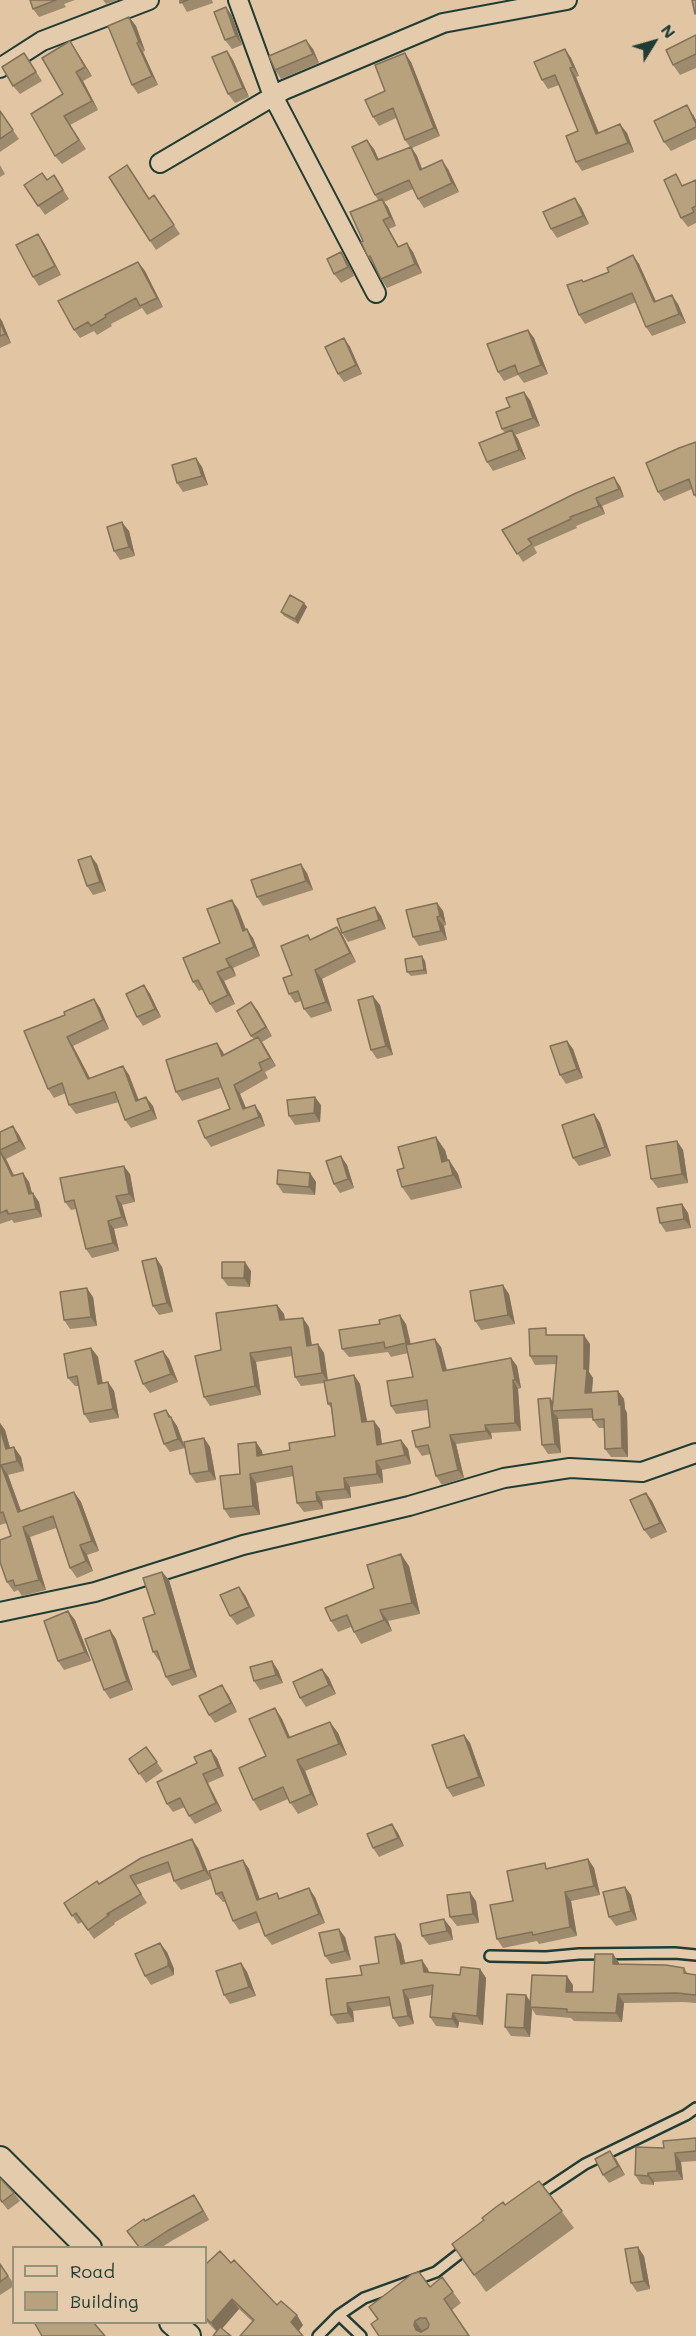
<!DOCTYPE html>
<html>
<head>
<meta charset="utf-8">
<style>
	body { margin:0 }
	#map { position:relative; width:696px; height:2336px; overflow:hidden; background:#e2c6a3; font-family:Mali,sans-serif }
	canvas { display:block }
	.legend { position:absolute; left:12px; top:2246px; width:195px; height:78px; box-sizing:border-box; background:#e3cbab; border:2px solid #95927b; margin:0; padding:8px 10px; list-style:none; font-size:18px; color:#1f3d34 }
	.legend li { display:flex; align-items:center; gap:12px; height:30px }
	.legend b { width:30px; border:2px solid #95927b }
	.north { position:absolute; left:624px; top:12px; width:60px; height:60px; -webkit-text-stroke:4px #e3cbab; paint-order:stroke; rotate:53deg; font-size:16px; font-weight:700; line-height:24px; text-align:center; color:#1f3d34 }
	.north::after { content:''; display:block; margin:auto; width:21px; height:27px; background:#1f3d34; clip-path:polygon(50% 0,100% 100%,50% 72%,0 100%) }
</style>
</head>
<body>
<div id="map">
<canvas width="696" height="2336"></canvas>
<ul class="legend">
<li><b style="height:8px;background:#e3cbab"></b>Road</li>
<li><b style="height:16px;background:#b8a17d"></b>Building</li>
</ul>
<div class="north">N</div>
</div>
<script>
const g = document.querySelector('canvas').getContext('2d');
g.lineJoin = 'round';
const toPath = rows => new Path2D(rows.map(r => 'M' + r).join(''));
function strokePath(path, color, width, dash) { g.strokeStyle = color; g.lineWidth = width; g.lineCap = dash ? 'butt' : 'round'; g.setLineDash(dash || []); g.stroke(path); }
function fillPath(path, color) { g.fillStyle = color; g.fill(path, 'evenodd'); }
const service = toPath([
	[490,1956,546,1957,579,1954,675,1953,696,1955],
	[537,2196,585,2164,686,2115,696,2108],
	[339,2315,361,2336],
	[318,2336,339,2315,364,2298,436,2272,468,2247]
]);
const minor = toPath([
	[238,0,273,96,376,293],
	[0,68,42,41,149,0],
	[160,163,284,90,443,23,567,0],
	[0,1612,95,1592,243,1545,409,1506,504,1478,570,1468,642,1472,696,1453]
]);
const secondary = toPath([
	[0,2159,89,2248],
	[172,2322,188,2336]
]);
strokePath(service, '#1f3d34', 14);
strokePath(minor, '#1f3d34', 22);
strokePath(secondary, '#1f3d34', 28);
strokePath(service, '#e3cbab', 9);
strokePath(minor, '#e3cbab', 18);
strokePath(secondary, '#e3cbab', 24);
fillPath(toPath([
	[30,0,75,0,64,4,66,7,39,17,33,9],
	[103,0,118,0,106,4],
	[180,0,212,0,213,3,187,12],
	[226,7,232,16,242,45,232,49,225,40],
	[129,17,136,26,145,51,143,52,158,85,138,94,132,85],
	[696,35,696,68,680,75,673,65],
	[70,41,92,76,83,81,98,110,70,125,86,149,62,164,55,156,63,94],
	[313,49,319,63,281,79,275,70],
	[565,49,571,58,579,76,576,77,599,133,627,133,634,152,582,171,576,162,578,131,559,85,548,89,542,80],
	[227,51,233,60,249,97,235,103,228,94],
	[24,53,42,81,20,94,13,86],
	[411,62,440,136,412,148,417,156,422,169,448,169,459,192,424,208,418,199,413,189,384,202,388,207,396,226,389,229,399,247,413,252,422,273,387,288,381,279,374,266,368,257,363,241,378,200,375,195,374,149,378,159,410,147,405,140,396,118,379,126,373,117,385,91],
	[0,111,19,139,0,152],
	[693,114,696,120,696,139,671,151,664,142],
	[0,165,5,174,0,177],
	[54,175,69,199,45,215,24,185,47,180],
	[696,180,696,223,688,227,681,218,683,183,684,186],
	[154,195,180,234,156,250,150,241,149,198],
	[581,207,589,224,557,238,551,229],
	[44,243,61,275,39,286,33,277],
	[633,255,639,264,656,301,678,304,686,323,652,336,646,327,636,302,585,324,579,315,582,280,584,282,609,272],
	[347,261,354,276,341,283,334,274],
	[138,262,145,271,163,307,147,315,142,308,111,324,112,326,97,335,94,331,80,338,74,330],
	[0,318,2,321,11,343,0,348],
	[528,330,534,338,548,374,524,383,518,375,504,381,498,372],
	[344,338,350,347,362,374,344,382,338,374],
	[530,400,540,426,515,435,518,439,526,459,493,471,487,462,505,433,502,429],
	[696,442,696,498,692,489,664,501,658,492],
	[196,458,202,467,208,485,183,492,177,483],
	[620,486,624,497,602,506,605,514,576,526,577,528,534,547,537,553,523,562,502,530],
	[129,531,135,556,120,560,114,551],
	[304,603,307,607,298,624,284,616,281,612],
	[97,864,106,891,93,895,87,886],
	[307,873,313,890,263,906,257,897],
	[437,903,443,911,446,925,444,926,447,940,419,946,413,937],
	[375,907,381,916,386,929,348,942,342,933],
	[238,909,246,930,253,938,260,956,233,968,236,976,224,981,235,1004,216,1013,210,1004,203,989,199,991,193,982,220,943],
	[337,927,343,936,356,962,322,979,332,1011,311,1018,304,1009,301,1001,295,1003,289,994,292,975,311,940],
	[425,961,427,974,411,976,407,972],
	[144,985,150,994,161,1017,143,1026,137,1017],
	[94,999,100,1008,109,1029,73,1046,90,1078,123,1066,129,1075,139,1100,153,1106,157,1119,131,1128,125,1120,119,1102,76,1114,69,1105,66,1093,54,1098,48,1089,65,1015],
	[251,1002,272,1036,262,1042,276,1066,265,1072,268,1078,240,1094,246,1108,261,1114,265,1126,211,1147,205,1138,230,1109,221,1088,182,1101,176,1092,217,1043,224,1055,254,1039,251,1036],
	[380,1005,393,1055,377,1059,371,1050],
	[567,1041,573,1049,583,1078,566,1084,560,1075],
	[321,1105,320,1122,295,1125,289,1116],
	[594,1114,600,1123,611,1156,579,1166,573,1158],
	[13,1126,19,1135,26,1149,6,1159,14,1175,29,1182,32,1193,39,1202,42,1217,14,1223,12,1220,0,1224,0,1132],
	[677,1141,683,1150,688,1183,658,1188,651,1179],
	[445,1150,448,1161,449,1160,458,1174,462,1188,411,1200,402,1187,404,1168],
	[347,1165,354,1188,340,1193,334,1184],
	[310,1173,316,1182,315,1195,283,1193,277,1184],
	[130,1174,135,1202,122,1205,128,1226,114,1229,119,1251,92,1258,86,1249,76,1209,71,1210,65,1202],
	[682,1204,688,1213,691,1228,666,1232,660,1223],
	[156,1258,162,1267,173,1312,159,1315,153,1306],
	[251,1271,250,1287,228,1286,222,1278],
	[509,1294,515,1324,481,1330,475,1321],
	[93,1297,97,1326,70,1329,64,1320],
	[277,1305,284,1314,285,1320,309,1327,312,1345,318,1344,324,1353,328,1380,354,1375,360,1384,367,1422,380,1429,382,1444,401,1440,408,1449,411,1464,382,1470,383,1483,350,1487,351,1498,322,1501,323,1509,304,1512,297,1503,294,1476,256,1483,260,1515,230,1518,224,1509,256,1442,262,1451,263,1455,290,1450,335,1436,331,1408,328,1404,324,1383,301,1386,295,1377,292,1356,256,1362,261,1395,210,1406,204,1397,221,1350],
	[406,1324,411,1344,441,1347,447,1370,511,1358,517,1366,521,1388,518,1389,521,1431,491,1433,492,1439,456,1444,464,1478,442,1485,436,1476,430,1454,422,1456,416,1447,430,1427,428,1410,396,1414,391,1406,413,1377,408,1353,391,1357,388,1352,349,1357,342,1349],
	[550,1335,590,1344,589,1372,593,1378,592,1392,618,1391,624,1399,625,1409,627,1413,628,1457,611,1457,605,1449,604,1428,599,1428,593,1420,593,1418,558,1419,558,1418,561,1453,548,1454,542,1445,550,1398,553,1402,557,1364,535,1365,530,1356],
	[91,1348,98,1357,103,1383,108,1382,114,1391,119,1418,90,1423,84,1414,79,1386,75,1386,68,1378],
	[169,1359,178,1382,150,1393,143,1384],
	[166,1410,177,1426,185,1448,170,1452,164,1444],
	[0,1423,5,1430,10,1448,14,1447,21,1457,24,1471,8,1475,21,1511,74,1492,81,1502,99,1551,87,1555,93,1571,77,1578,70,1568,56,1528,30,1537,46,1590,22,1596,18,1590,14,1592,7,1582,11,1536,7,1523,0,1525],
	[204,1438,210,1447,216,1480,196,1483,190,1474],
	[646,1493,652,1501,667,1532,651,1539,644,1530],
	[409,1566,420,1614,388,1621,392,1631,361,1644,354,1632,351,1627,338,1632,331,1621,374,1588],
	[162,1572,169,1580,197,1677,172,1686,166,1677,160,1661,159,1661,153,1652,155,1614],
	[245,1595,255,1616,237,1625,230,1616],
	[68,1611,75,1620,91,1661,64,1670,58,1661],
	[110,1630,116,1639,133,1690,110,1699,104,1690],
	[322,1669,329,1678,336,1694,306,1707,300,1698],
	[278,1670,283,1683,260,1690,254,1681],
	[228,1694,237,1712,215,1723,209,1715],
	[275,1708,282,1719,290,1737,330,1722,338,1733,347,1755,305,1771,318,1805,298,1814,288,1799,260,1811,253,1800,266,1756],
	[464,1735,470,1743,485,1786,453,1797,447,1788],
	[146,1747,163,1771,146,1783,129,1759],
	[217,1758,224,1776,208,1783,222,1811,195,1824,189,1816,185,1807,173,1812,167,1804],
	[392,1824,398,1833,404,1846,379,1857,373,1848],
	[198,1848,211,1879,181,1890,174,1881,171,1872,136,1885,147,1903,114,1923,115,1924,94,1939,82,1922,78,1924,64,1903,99,1884],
	[588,1859,594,1868,600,1895,571,1901,577,1936,539,1944,537,1941,503,1948,497,1939,513,1901,548,1868],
	[243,1860,249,1869,260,1899,315,1897,325,1923,272,1945,265,1936,260,1922,239,1930,233,1921,225,1902,223,1902,216,1894],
	[625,1887,631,1895,637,1920,616,1926,609,1917],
	[476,1901,479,1923,457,1926,450,1917],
	[451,1928,453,1940,429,1945,422,1936],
	[345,1937,351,1960,331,1964,325,1956],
	[401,1943,405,1963,428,1969,429,1972,460,1975,480,1969,486,1978,483,2025,459,2022,458,2028,436,2026,430,2017,432,1995,409,1999,414,2024,399,2027,393,2018,391,2006,353,2011,354,2022,337,2024,331,2015,362,1975,379,1963],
	[167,1952,174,1969,174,1975,151,1985,145,1976],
	[613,1954,619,1963,619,1964,684,1968,688,1974,696,1975,696,2003,683,2002,624,2003,622,2022,574,2021,571,2018,536,2015,532,2009,530,2037,511,2036,505,2027,531,2002,573,1985,573,1992,593,1992],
	[241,1963,247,1972,256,1996,230,2004,224,1995],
	[696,2138,696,2161,681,2162,683,2180,654,2182,654,2185,641,2184,635,2175],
	[616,2159,625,2175,609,2183,603,2175],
	[0,2178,14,2193,20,2201,8,2210,0,2200],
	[539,2181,574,2228,486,2292,452,2244],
	[194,2195,200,2204,209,2220,173,2240,162,2247,139,2247,145,2221],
	[644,2256,650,2289,637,2292,631,2283],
	[231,2263,277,2305,303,2325,298,2331,253,2322,239,2309,222,2329,217,2332,206,2321,206,2264],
	[0,2264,14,2284,14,2286,0,2295],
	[442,2277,461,2303,452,2310,470,2336,379,2336,377,2319,369,2307,430,2287]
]), '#9e8a6c');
fillPath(toPath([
	[226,7,232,16,242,45,236,36],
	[129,17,136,26,145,51,139,42],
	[306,40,313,49,319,63,313,54],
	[70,41,76,50,92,76,85,67],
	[137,43,143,52,158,85,152,76],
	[565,49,571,58,579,76,573,67],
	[227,51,233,60,249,97,243,88],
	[405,53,411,62,440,136,434,128],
	[570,68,576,77,603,143,596,134],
	[76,72,83,81,98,110,92,101],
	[687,105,696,120,696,124],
	[620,124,627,133,634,152,628,143],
	[367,140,374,149,383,169,377,160],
	[411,147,417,156,426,179,420,170],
	[442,160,448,169,459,192,452,183],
	[575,198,581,207,589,224,583,216],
	[382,199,388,207,396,226,390,217],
	[383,220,389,229,404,256,398,247],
	[38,234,44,243,61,275,55,266],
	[407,243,413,252,422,273,415,264],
	[341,252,347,261,354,276,348,267],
	[633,255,639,264,660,311,654,302],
	[138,262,145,271,163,307,157,298],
	[672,295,678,304,686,323,679,314],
	[0,318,2,321,11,343,5,334,0,322],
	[528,330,534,338,548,374,541,365],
	[344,338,350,347,362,374,356,365],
	[524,392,530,400,540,426,533,418],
	[512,430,518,439,526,459,519,450],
	[196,458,202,467,208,485,202,476],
	[614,477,620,486,624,497,619,489],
	[596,498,602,506,605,514,599,506],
	[122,522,129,531,135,556,129,547],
	[304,603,307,607,298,624,295,619],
	[91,856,97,864,106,891,100,882],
	[301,864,307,873,313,890,306,881],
	[232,900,238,909,250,940,243,931],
	[437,903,443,911,446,925,440,916],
	[375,907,381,916,386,929,379,920],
	[437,917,444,926,447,940,441,931],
	[337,927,343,936,356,962,350,953],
	[247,929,253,938,260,956,254,947],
	[422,956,425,961,427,974,424,970],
	[226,959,233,968,236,976,230,967],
	[315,970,322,979,332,1011,326,1002],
	[217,972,224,981,235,1004,228,995],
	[144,985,150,994,161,1017,155,1009],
	[373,996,380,1005,393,1055,386,1046],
	[94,999,100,1008,109,1029,103,1020],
	[251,1002,258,1011,272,1036,266,1027],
	[67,1037,73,1046,95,1088,88,1079],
	[258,1037,264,1045,276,1066,270,1058],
	[567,1041,573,1049,583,1078,577,1069],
	[217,1043,223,1052,228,1065,222,1056],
	[123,1066,129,1075,142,1110,136,1101],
	[234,1085,240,1094,250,1118,243,1109],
	[146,1097,153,1106,157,1119,151,1110],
	[315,1097,321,1105,320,1122,314,1113],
	[255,1105,261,1114,265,1126,259,1117],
	[594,1114,600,1123,611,1156,605,1147],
	[13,1126,19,1135,26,1149,19,1141],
	[436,1137,445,1150,452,1175,442,1162],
	[677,1141,683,1150,688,1183,682,1174],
	[0,1151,6,1159,18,1185,12,1176],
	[341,1156,347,1165,354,1188,348,1179],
	[449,1160,458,1174,462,1188,453,1175],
	[124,1166,130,1174,135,1202,129,1194],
	[23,1173,29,1182,34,1201,33,1193,39,1202,42,1217,36,1209,29,1194],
	[310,1173,316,1182,315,1195,309,1187],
	[116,1196,122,1205,128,1226,122,1217],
	[682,1204,688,1213,691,1228,684,1219],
	[108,1221,114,1229,119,1251,113,1243],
	[156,1258,162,1267,173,1312,167,1303],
	[245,1262,251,1271,250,1287,244,1278],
	[503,1285,509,1294,515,1324,508,1315],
	[87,1288,93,1297,97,1326,91,1317],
	[277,1305,284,1314,286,1329,280,1320],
	[400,1315,406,1324,412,1352,406,1343],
	[303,1318,309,1327,313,1355,307,1346],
	[584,1335,590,1344,589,1372,593,1378,591,1401,585,1393,584,1369],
	[435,1339,441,1347,449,1380,443,1371],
	[318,1344,324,1353,328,1382,322,1373],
	[91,1348,98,1357,104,1393,98,1384],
	[163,1351,169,1359,178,1382,171,1374],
	[250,1353,256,1362,261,1395,255,1386],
	[511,1358,517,1366,521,1388,515,1380],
	[354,1375,360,1384,369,1431,362,1422],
	[513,1380,518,1389,521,1431,515,1423],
	[108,1382,114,1391,119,1418,113,1409],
	[618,1391,624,1399,625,1409,627,1413,628,1457,622,1448],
	[550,1398,557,1407,552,1411,558,1418,561,1453,555,1444],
	[166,1410,177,1426,185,1448,178,1439],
	[374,1421,380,1429,383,1454,377,1445],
	[0,1423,5,1430,13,1459,6,1449,0,1428],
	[485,1425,491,1433,492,1439,486,1431],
	[450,1435,456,1444,464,1478,458,1470],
	[204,1438,210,1447,216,1480,209,1471],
	[401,1440,408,1449,411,1464,405,1455],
	[256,1442,262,1451,263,1465,257,1456],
	[14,1447,21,1457,24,1471,17,1461],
	[376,1461,382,1470,383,1483,377,1474],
	[1,1465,8,1475,25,1522,18,1512],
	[250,1474,256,1483,260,1515,253,1506],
	[344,1478,350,1487,351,1498,345,1489],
	[74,1492,81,1502,99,1551,92,1541],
	[316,1492,322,1501,323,1509,317,1501],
	[646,1493,652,1501,667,1532,660,1523],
	[23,1527,30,1537,46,1590,39,1580],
	[80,1545,87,1555,93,1571,86,1561],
	[401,1554,409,1566,420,1614,412,1603],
	[162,1572,169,1580,197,1677,191,1669],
	[239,1587,245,1595,255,1616,249,1607],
	[380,1610,388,1621,392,1631,384,1620],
	[68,1611,75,1620,91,1661,85,1652],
	[110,1630,116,1639,133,1690,127,1681],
	[272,1661,278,1670,283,1683,276,1675],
	[322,1669,329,1678,336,1694,329,1685],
	[222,1685,228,1694,237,1712,231,1703],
	[275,1708,282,1719,295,1749,288,1738],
	[330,1722,338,1733,347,1755,339,1744],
	[464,1735,470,1743,485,1786,479,1777],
	[211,1750,217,1758,224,1776,218,1768],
	[297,1760,305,1771,318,1805,311,1794],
	[203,1774,208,1783,222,1811,216,1803],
	[392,1824,398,1833,404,1846,398,1838],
	[192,1839,198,1848,211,1879,204,1870],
	[588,1859,594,1868,600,1895,594,1886],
	[243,1860,249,1869,263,1909,257,1900],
	[625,1887,631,1895,637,1920,631,1911],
	[309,1888,315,1897,325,1923,319,1914],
	[470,1892,476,1901,479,1923,473,1914],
	[565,1892,571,1901,577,1936,570,1927],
	[444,1919,451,1928,453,1940,447,1931],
	[339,1929,345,1937,351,1960,345,1951],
	[395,1934,401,1943,407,1973,401,1964],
	[160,1943,167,1952,174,1969,174,1975,168,1966],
	[613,1954,619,1963,619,1973,613,1964],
	[422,1960,428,1969,430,1981,424,1972],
	[241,1963,247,1972,256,1996,249,1987],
	[480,1969,486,1978,483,2025,477,2016],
	[567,1976,573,1985,572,2000,566,1992],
	[403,1990,409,1999,414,2024,408,2016],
	[618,1994,624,2003,622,2022,616,2013],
	[526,1995,532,2004,530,2007,532,2009,530,2037,524,2028],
	[347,2003,353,2011,354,2022,348,2013],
	[453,2013,459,2022,458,2028,452,2019],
	[610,2151,616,2159,625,2175,618,2166],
	[675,2153,681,2162,683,2180,677,2171],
	[648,2173,654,2182,654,2185,648,2176],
	[194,2195,200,2204,209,2220,203,2211],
	[638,2247,644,2256,650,2289,644,2281],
	[232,2299,239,2309,218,2333,211,2323],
	[297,2315,303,2325,298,2332,291,2322],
	[415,2321,423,2332,421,2336,416,2330,414,2325]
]), '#817158');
const building = toPath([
	[30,0,56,0,33,9,30,0],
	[180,0,188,0,180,3,180,0],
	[692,0,696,0,696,13,695,14,692,0],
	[226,7,236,36,225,40,214,12,226,7],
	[129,17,139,42,137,43,152,76,132,85,108,26,129,17],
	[696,35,696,54,673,65,666,50,696,35],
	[306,40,313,54,275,70,269,56,306,40],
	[70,41,85,67,76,72,92,101,64,116,79,140,55,156,31,114,63,94,42,58,70,41],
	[565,49,573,67,570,68,596,134,620,124,628,143,576,162,566,136,578,131,555,75,542,80,534,62,565,49],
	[227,51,243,88,228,94,212,57,227,51],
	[24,53,36,72,13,86,2,67,24,53],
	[405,53,434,128,405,140,393,108,373,117,365,100,385,91,375,65,405,53],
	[687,105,696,124,696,127,664,142,654,121,687,105],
	[0,111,13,130,0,139,0,111],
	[367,140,377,160,411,147,420,170,442,160,452,183,418,199,409,180,375,195,352,147,367,140],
	[127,165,149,199,154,195,174,225,150,241,109,177,127,165],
	[42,173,47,180,54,175,63,190,38,206,24,185,42,173],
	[676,174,682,186,696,180,696,206,692,208,694,212,681,218,664,180,676,174],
	[575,198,583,216,551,229,543,212,575,198],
	[382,199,390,217,383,220,398,247,407,243,415,264,381,279,370,256,368,257,361,242,363,241,350,212,382,199],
	[38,234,55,266,33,277,16,245,38,234],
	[341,252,348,267,334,274,327,259,341,252],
	[633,255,654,302,672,295,679,314,646,327,632,293,579,315,567,285,582,280,583,282,609,272,607,268,633,255],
	[138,262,157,298,140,306,136,298,105,315,106,317,91,326,88,322,74,330,58,301,138,262],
	[0,322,5,334,0,336,0,322],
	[528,330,541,365,518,374,515,365,498,372,487,344,528,330],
	[344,338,356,365,338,374,325,347,344,338],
	[524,392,533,418,502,429,496,412,510,407,506,398,524,392],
	[512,430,519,450,487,462,479,443,512,430],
	[696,442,696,495,694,495,689,479,658,492,646,463,679,448,696,442],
	[196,458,202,476,177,483,172,465,196,458],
	[614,477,619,489,596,498,599,506,570,517,571,519,528,539,532,544,517,554,502,530,576,493,614,477],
	[122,522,129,547,114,551,107,527,122,522],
	[290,595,304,603,295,619,281,612,290,595],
	[91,856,100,882,87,886,78,860,91,856],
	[301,864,306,881,257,897,251,880,301,864],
	[232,900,243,931,247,929,254,947,226,959,230,967,217,972,228,995,210,1004,198,980,193,982,183,958,220,943,207,909,232,900],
	[437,903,440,916,437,917,441,931,413,937,406,910,437,903],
	[375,907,379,920,342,933,337,919,375,907],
	[337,927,350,953,315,970,326,1002,304,1009,298,991,289,994,283,978,292,975,281,946,308,935,310,940,337,927],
	[422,956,424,970,407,972,405,959,422,956],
	[144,985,155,1009,137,1017,126,994,144,985],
	[373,996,386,1046,371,1050,358,1000,373,996],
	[94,999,103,1020,67,1037,88,1079,123,1066,136,1101,146,1097,151,1110,125,1120,115,1092,69,1105,62,1083,48,1089,24,1031,65,1015,64,1012,94,999],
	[251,1002,266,1027,251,1036,237,1011,251,1002],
	[258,1037,270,1058,259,1063,262,1070,234,1085,243,1109,255,1105,259,1117,205,1138,198,1121,230,1109,218,1078,176,1092,166,1060,217,1043,222,1056,258,1037],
	[567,1041,577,1069,560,1075,550,1046,567,1041],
	[315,1097,314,1113,289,1116,287,1100,315,1097],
	[594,1114,605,1147,573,1158,562,1125,594,1114],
	[13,1126,19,1141,0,1150,0,1132,13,1126],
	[436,1137,442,1162,449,1160,453,1175,402,1187,397,1170,404,1168,398,1147,436,1137],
	[677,1141,682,1174,651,1179,646,1146,677,1141],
	[0,1151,12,1176,23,1173,29,1194,33,1193,36,1209,8,1214,7,1210,0,1213,0,1151],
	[341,1156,348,1179,334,1184,326,1161,341,1156],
	[124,1166,129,1194,116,1196,122,1217,108,1221,113,1243,86,1249,74,1200,65,1202,60,1178,124,1166],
	[278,1170,310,1173,309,1187,277,1184,278,1170],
	[682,1204,684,1219,660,1223,657,1208,682,1204],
	[156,1258,167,1303,153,1306,142,1261,156,1258],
	[222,1262,245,1262,244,1278,222,1278,222,1262],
	[503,1285,508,1315,475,1321,470,1291,503,1285],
	[87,1288,91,1317,64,1320,60,1292,87,1288],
	[277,1305,280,1320,303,1318,307,1346,318,1344,322,1373,295,1377,291,1347,250,1353,255,1386,204,1397,195,1356,221,1350,216,1313,277,1305],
	[400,1315,406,1343,385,1348,384,1342,342,1349,339,1330,380,1324,379,1320,400,1315],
	[546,1328,546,1335,584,1335,584,1369,587,1369,585,1393,618,1391,619,1405,621,1405,622,1448,605,1449,604,1419,593,1420,592,1409,552,1411,557,1356,530,1356,529,1329,546,1328],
	[435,1339,443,1371,511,1358,515,1380,513,1380,515,1423,485,1425,486,1431,450,1435,458,1470,436,1476,428,1445,416,1447,412,1431,430,1427,427,1400,391,1406,387,1381,413,1377,406,1345,435,1339],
	[91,1348,98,1384,108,1382,113,1409,84,1414,77,1376,68,1378,64,1354,91,1348],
	[163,1351,171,1374,143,1384,135,1361,163,1351],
	[354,1375,362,1422,374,1421,377,1445,401,1440,405,1455,376,1461,377,1474,344,1478,345,1489,316,1492,317,1501,297,1503,292,1466,250,1474,253,1506,224,1509,220,1476,240,1474,238,1444,256,1442,257,1456,290,1450,289,1443,335,1436,331,1403,328,1404,324,1381,354,1375],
	[550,1398,555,1444,542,1445,538,1399,550,1398],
	[166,1410,169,1417,171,1417,178,1439,164,1444,154,1414,166,1410],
	[0,1428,6,1449,14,1447,17,1461,1,1465,18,1512,74,1492,92,1541,80,1545,86,1561,70,1568,53,1516,23,1527,39,1580,15,1586,13,1580,7,1582,0,1562,0,1540,11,1536,3,1512,0,1513,0,1428],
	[204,1438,209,1471,190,1474,184,1442,204,1438],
	[646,1493,660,1523,644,1530,630,1500,646,1493],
	[401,1554,412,1603,380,1610,384,1620,354,1632,347,1615,331,1621,325,1608,374,1588,367,1565,401,1554],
	[162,1572,191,1669,166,1677,157,1651,153,1652,143,1618,155,1614,143,1578,162,1572],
	[239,1587,249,1607,230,1616,220,1595,239,1587],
	[68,1611,85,1652,58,1661,44,1621,68,1611],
	[110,1630,127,1681,104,1690,85,1639,110,1630],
	[272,1661,276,1675,254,1681,250,1667,272,1661],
	[322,1669,329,1685,300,1698,293,1682,322,1669],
	[222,1685,231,1703,209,1715,199,1696,222,1685],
	[275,1708,288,1738,330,1722,339,1744,297,1760,311,1794,290,1803,283,1787,253,1800,239,1768,266,1756,249,1719,275,1708],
	[464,1735,479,1777,447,1788,432,1745,464,1735],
	[146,1747,157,1762,139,1774,129,1759,146,1747],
	[211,1750,218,1768,203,1774,216,1803,189,1816,180,1798,167,1804,157,1782,197,1763,194,1757,211,1750],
	[392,1824,398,1838,373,1848,367,1834,392,1824],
	[192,1839,204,1870,174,1881,168,1862,130,1876,141,1894,107,1914,109,1915,88,1930,76,1913,72,1916,64,1903,97,1881,99,1884,141,1858,192,1839],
	[588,1859,594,1886,565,1892,570,1927,533,1935,532,1932,497,1939,490,1905,513,1901,507,1871,545,1863,546,1869,588,1859],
	[243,1860,257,1900,277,1893,279,1899,309,1888,319,1914,265,1936,256,1912,233,1921,222,1892,216,1894,209,1871,243,1860],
	[625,1887,631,1911,609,1917,603,1892,625,1887],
	[470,1892,473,1914,450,1917,447,1895,470,1892],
	[444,1919,447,1931,422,1936,420,1924,444,1919],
	[339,1929,345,1951,325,1956,319,1933,339,1929],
	[395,1934,401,1964,422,1960,424,1972,460,1975,461,1967,480,1969,477,2016,453,2013,452,2019,430,2017,433,1985,403,1990,408,2016,393,2018,389,1997,347,2003,348,2013,331,2015,326,1979,362,1975,360,1966,379,1963,375,1937,395,1934],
	[160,1943,168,1960,168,1966,145,1976,135,1954,160,1943],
	[595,1954,613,1954,613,1964,666,1965,684,1968,684,1973,696,1975,696,1995,677,1993,618,1994,616,2013,567,2012,567,2009,530,2007,532,1975,567,1976,566,1992,593,1992,595,1954],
	[241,1963,249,1987,224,1995,216,1971,241,1963],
	[507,1994,526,1995,524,2028,505,2027,507,1994],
	[696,2138,696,2151,675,2153,677,2171,648,2173,648,2176,635,2175,636,2147,664,2148,663,2141,696,2138],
	[610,2151,618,2166,603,2175,595,2159,610,2151],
	[0,2178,14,2193,2,2202,0,2199,0,2178],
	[539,2181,562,2211,474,2275,452,2244,484,2220,482,2218,496,2207,503,2202,505,2205,539,2181],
	[194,2195,203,2211,167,2231,143,2247,139,2247,127,2231,144,2219,145,2221,194,2195],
	[638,2247,644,2281,631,2283,625,2249,638,2247],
	[220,2251,231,2263,234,2260,277,2305,281,2301,297,2315,291,2322,303,2336,240,2336,254,2320,232,2299,211,2323,206,2318,206,2264,220,2251],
	[0,2264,8,2276,0,2282,0,2264],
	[419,2272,430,2287,442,2277,453,2292,444,2299,469,2336,379,2336,371,2324,378,2319,369,2307,412,2274,419,2272],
	[420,2318,426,2318,429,2324,428,2328,421,2332,416,2330,414,2325,415,2321,420,2318],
	[34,2322,93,2322,105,2336,42,2336,34,2322],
	[220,2327,231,2336,213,2336,220,2327]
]);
fillPath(building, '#b8a17d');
strokePath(building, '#817158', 1.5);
</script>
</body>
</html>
